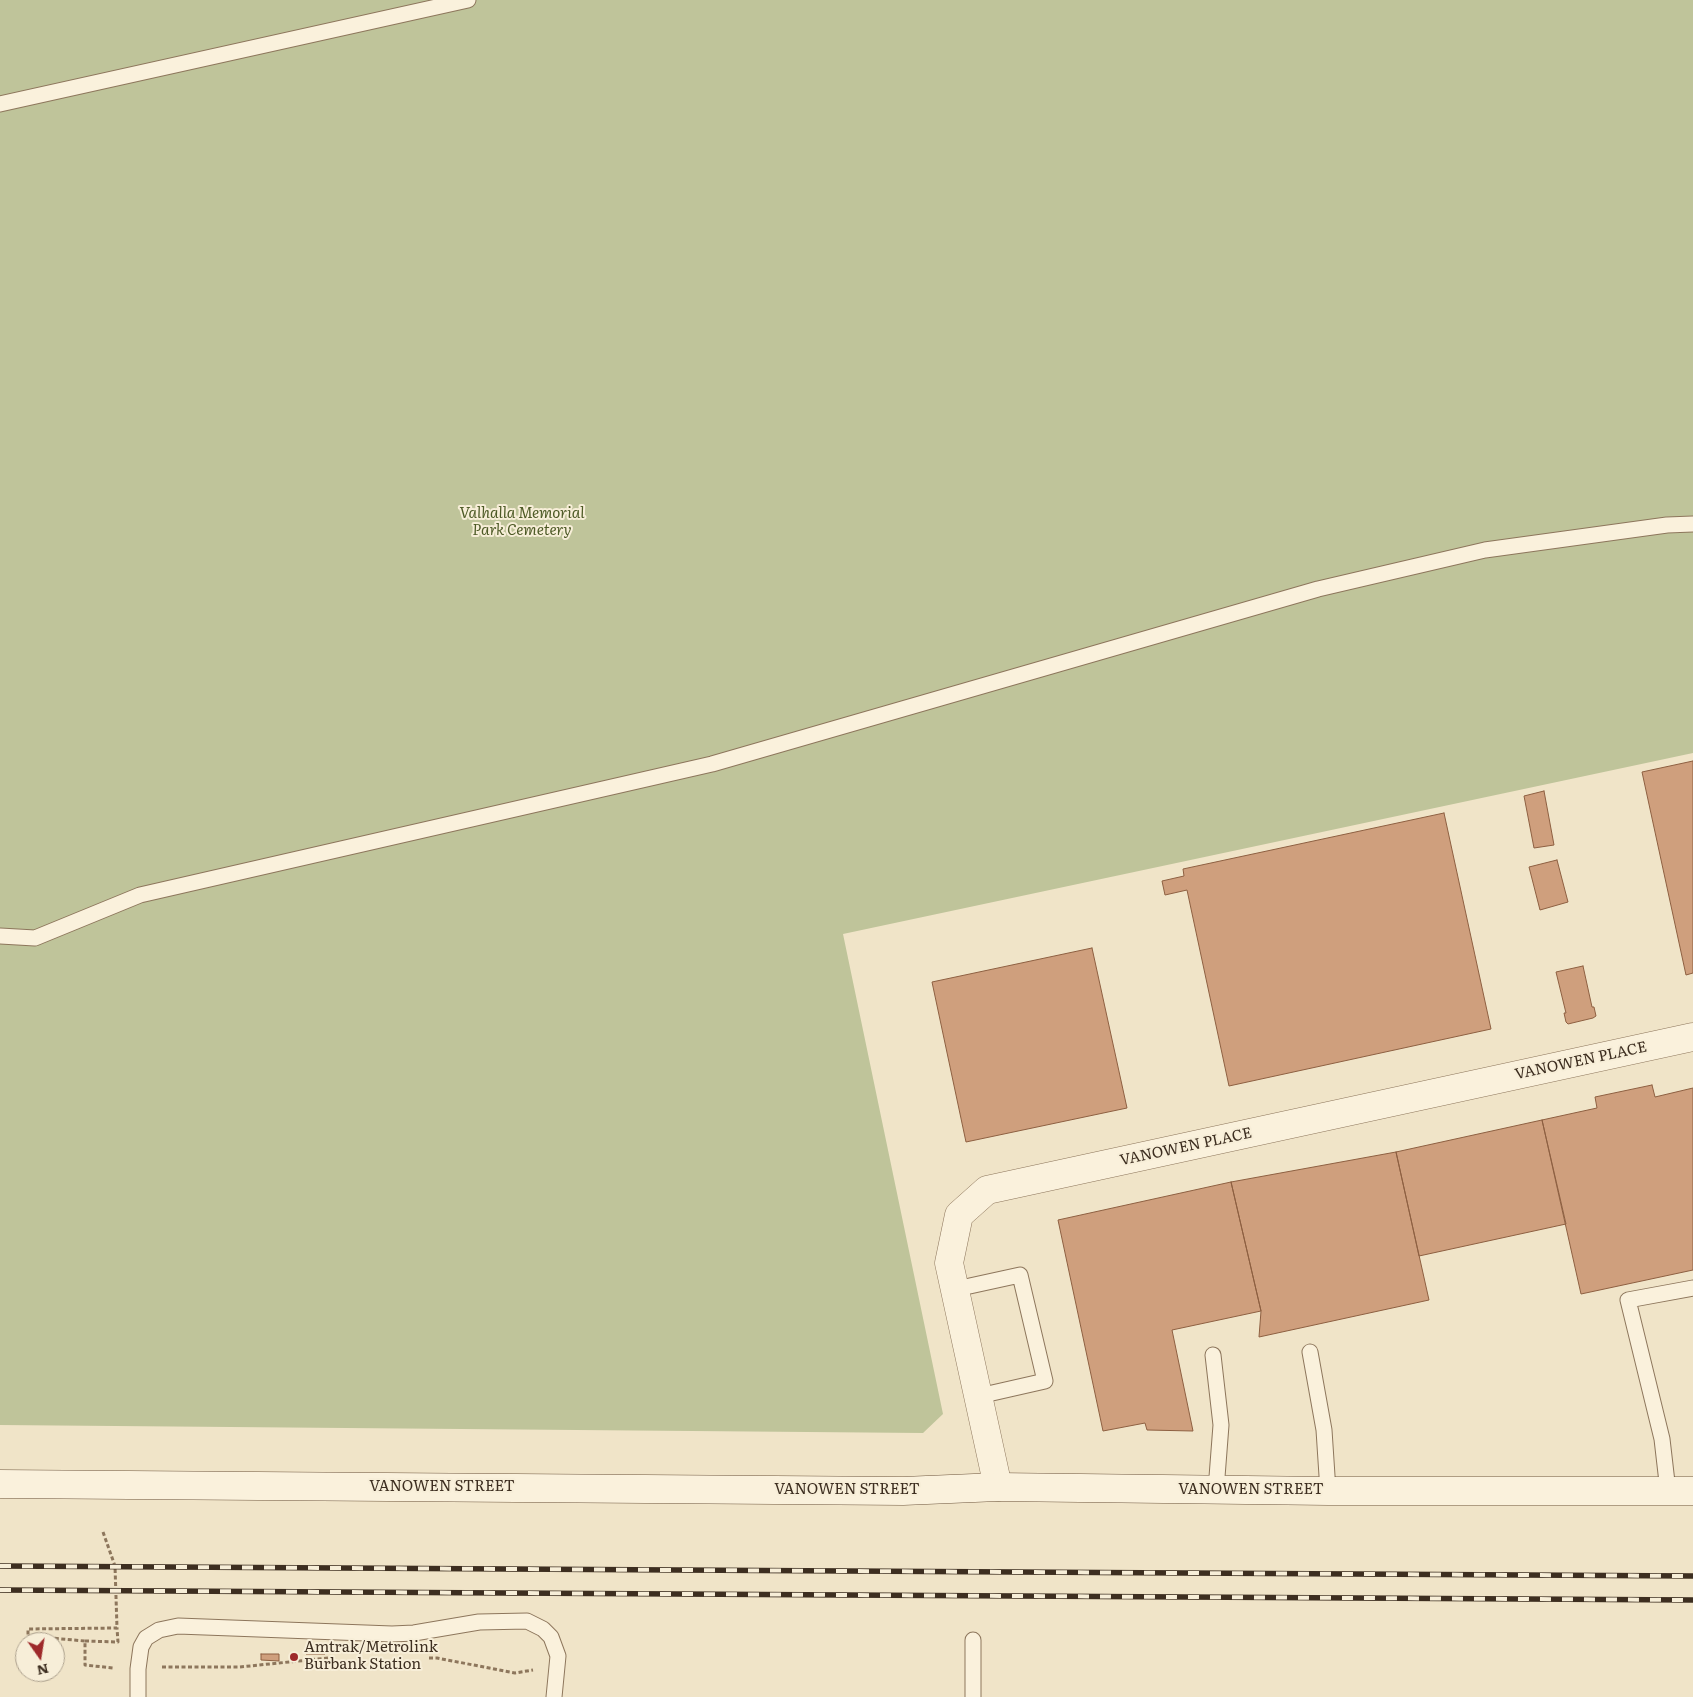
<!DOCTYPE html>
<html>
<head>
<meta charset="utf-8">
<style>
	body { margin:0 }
	#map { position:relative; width:1693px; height:1697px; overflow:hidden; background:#f0e4c8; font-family:Literata,serif }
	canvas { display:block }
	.north { position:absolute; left:15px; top:1632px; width:50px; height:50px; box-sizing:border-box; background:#f7eed8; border:1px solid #ada18e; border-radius:50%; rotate:167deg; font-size:14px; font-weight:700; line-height:20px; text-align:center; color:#3d2e20 }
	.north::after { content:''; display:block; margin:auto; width:18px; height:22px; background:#9e2a2b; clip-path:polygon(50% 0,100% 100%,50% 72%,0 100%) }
</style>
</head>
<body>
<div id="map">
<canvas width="1693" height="1697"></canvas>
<div class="north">N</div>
</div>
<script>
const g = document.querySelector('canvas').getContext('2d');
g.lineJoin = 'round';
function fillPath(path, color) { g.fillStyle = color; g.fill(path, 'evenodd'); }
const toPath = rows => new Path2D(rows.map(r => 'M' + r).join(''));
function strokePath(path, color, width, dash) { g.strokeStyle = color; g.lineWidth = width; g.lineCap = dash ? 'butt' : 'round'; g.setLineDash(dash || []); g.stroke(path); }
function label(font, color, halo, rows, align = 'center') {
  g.font = font + ' Literata,serif'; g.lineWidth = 4; g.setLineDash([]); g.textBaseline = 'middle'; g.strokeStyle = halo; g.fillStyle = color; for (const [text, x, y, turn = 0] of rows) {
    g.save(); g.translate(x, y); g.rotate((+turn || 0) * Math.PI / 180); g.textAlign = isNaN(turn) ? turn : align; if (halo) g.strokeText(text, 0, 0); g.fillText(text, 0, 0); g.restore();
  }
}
fillPath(toPath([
	[0,0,1693,0,1693,753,843,934,943,1414,923,1433,0,1425]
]), '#bfc49a');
const building = toPath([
	[1693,761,1693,973,1686,975,1642,772,1693,761],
	[1544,791,1554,845,1534,848,1524,796,1544,791],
	[1444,813,1491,1029,1229,1086,1187,890,1165,895,1162,881,1184,876,1183,869,1444,813],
	[1557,860,1568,902,1540,910,1529,867,1557,860],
	[1092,948,1127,1108,966,1142,932,982,1092,948],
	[1583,966,1592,1007,1594,1007,1596,1016,1593,1018,1568,1024,1566,1022,1564,1013,1566,1013,1556,972,1583,966],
	[1652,1085,1655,1097,1693,1088,1693,1270,1581,1294,1542,1120,1597,1108,1595,1097,1652,1085],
	[1542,1120,1566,1224,1419,1256,1396,1152,1542,1120],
	[1396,1152,1429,1300,1259,1337,1261,1311,1231,1182,1396,1152],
	[1231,1182,1261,1311,1172,1330,1193,1431,1147,1430,1145,1423,1103,1431,1058,1220,1231,1182],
	[306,1648,325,1648,325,1654,306,1654,306,1648],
	[261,1654,279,1654,279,1661,261,1660,261,1654]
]);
fillPath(building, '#cf9f7d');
strokePath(building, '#8d5f41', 1);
const service = toPath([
	[0,104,468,0],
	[0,936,35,938,140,895,712,764,1318,589,1485,550,1667,525,1693,524],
	[956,1289,1020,1275,1045,1381,979,1396],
	[1310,1352,1324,1430,1328,1491],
	[1213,1355,1221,1425,1216,1490],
	[1668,1491,1662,1439,1628,1300,1693,1288],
	[973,1640,973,1697],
	[138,1697,138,1669,141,1647,146,1638,159,1630,178,1626,392,1634,414,1633,479,1622,527,1621,543,1629,551,1637,558,1656,554,1697]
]);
const minor = toPath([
	[998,1487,949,1263,959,1215,987,1190,1693,1037]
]);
const secondary = toPath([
	[0,1484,903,1491,998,1487,1328,1491,1693,1491]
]);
strokePath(service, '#8d765c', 17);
strokePath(minor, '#8d765c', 29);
strokePath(secondary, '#6f573f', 29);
strokePath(toPath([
	[103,1532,115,1566,117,1628,28,1629,28,1636,85,1641,85,1665,113,1668],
	[85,1641,118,1642,117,1628],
	[429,1658,437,1658,515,1673,533,1670],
	[162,1667,240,1667,328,1658]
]), '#8d765c', 3, [4, 2.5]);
strokePath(service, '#faf1dc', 15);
strokePath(minor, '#faf1dc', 28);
strokePath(secondary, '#faf1dc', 28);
const rail = toPath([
	[0,1566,1693,1576],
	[0,1590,1693,1600]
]);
strokePath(rail, '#3d2e20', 5.5);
strokePath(rail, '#f7eed8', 4, [11]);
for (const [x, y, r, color] of [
	[294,1657,5,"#9e2a2b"]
]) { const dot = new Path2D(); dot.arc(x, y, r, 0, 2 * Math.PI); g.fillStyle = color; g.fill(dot); strokePath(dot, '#f7eed8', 2); }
label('italic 15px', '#4d5a26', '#f7eed8', [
	["Valhalla Memorial",522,514],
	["Park Cemetery",522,531]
]);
label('15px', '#3d2e20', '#f7eed8', [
	["VANOWEN PLACE",1581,1061,-12],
	["VANOWEN PLACE",1186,1147,-12],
	["VANOWEN STREET",442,1487],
	["VANOWEN STREET",847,1490],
	["VANOWEN STREET",1251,1490]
]);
label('15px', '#3d2e20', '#f7eed8', [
	["Amtrak/Metrolink",304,1648],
	["Burbank Station",304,1665]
], 'left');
</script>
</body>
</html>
